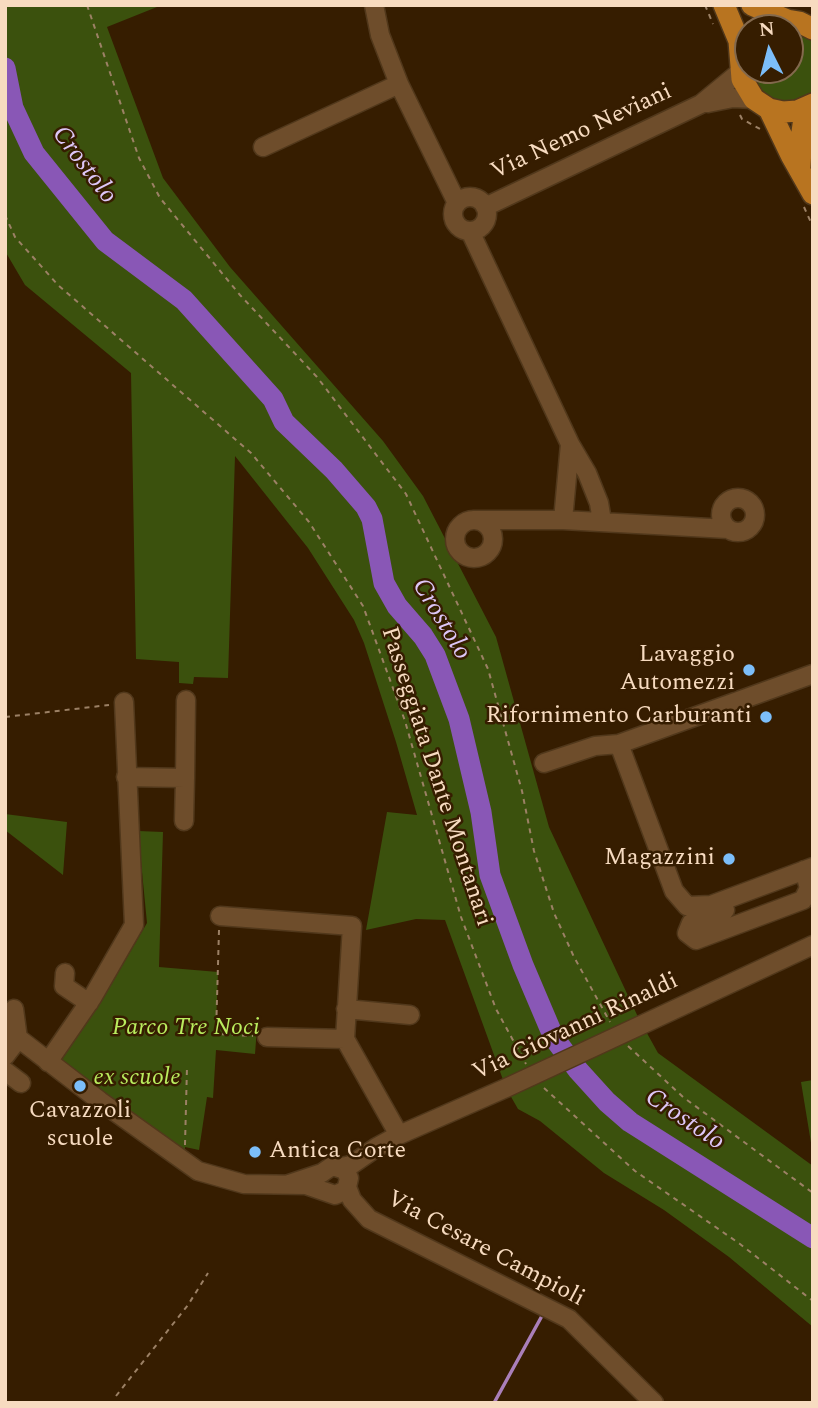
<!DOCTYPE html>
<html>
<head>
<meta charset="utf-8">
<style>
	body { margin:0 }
	#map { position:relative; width:818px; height:1408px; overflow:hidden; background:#361d00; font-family:Spectral,serif }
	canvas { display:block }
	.frame { position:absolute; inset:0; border:7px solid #f7dbc0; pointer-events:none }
	.north { position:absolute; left:734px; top:14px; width:70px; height:70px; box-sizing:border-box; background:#361d00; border:2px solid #83694d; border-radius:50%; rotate:354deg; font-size:19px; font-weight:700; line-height:28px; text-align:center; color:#f7dbc0 }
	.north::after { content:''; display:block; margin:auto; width:24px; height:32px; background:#7cbef9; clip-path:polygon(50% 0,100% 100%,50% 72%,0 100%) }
</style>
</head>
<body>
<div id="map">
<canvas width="818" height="1408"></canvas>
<div class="frame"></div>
<div class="north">N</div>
</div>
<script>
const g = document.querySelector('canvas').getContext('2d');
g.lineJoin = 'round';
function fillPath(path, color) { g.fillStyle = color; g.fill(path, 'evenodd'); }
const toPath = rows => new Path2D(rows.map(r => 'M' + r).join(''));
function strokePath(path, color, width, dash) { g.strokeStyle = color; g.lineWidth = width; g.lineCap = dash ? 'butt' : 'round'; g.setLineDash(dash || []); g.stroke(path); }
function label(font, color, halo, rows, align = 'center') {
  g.font = font + ' Spectral,serif'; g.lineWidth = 5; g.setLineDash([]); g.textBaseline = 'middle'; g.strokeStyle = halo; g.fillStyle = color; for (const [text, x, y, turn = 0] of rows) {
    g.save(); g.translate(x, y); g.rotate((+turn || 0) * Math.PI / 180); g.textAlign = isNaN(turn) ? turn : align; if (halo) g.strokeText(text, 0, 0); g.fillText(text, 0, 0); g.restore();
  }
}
fillPath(toPath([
	[5,5,162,5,107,27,163,178,230,267,383,441,423,496,496,637,549,827,638,1017,658,1053,813,1166,813,1327,729,1257,664,1210,604,1173,540,1121,518,1109,506,1088,445,920,416,919,366,930,387,812,417,815,396,742,364,643,354,620,308,548,235,456,228,678,194,677,193,684,179,683,179,662,136,659,131,373,25,285,5,251],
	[790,31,802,34,813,42,813,91,802,99,791,102,779,101,768,96,760,88,753,70,790,70],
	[5,814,67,822,63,875,5,830],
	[138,831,163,832,159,967,218,972,216,1025,257,1027,255,1054,216,1050,213,1098,207,1097,199,1150,185,1147,185,1163,48,1062,92,998,100,1003,147,923],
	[813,1080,813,1155,801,1082]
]), '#3b510d');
strokePath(toPath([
	[494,1403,543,1314]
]), '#aa7fb9', 3.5);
strokePath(toPath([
	[5,68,13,108,34,153,105,241,184,300,273,399,284,422,334,470,366,507,372,519,384,583,397,606,423,636,435,655,459,719,481,812,490,875,523,965,554,1038,578,1070,607,1102,630,1122,813,1238]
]), '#8957b6', 21);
const minor = toPath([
	[374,5,380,35,399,84,457,203],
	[708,103,733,98,754,99],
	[263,147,399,84],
	'453 214a17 17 0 1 1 34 0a17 17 0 1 1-34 0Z',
	[485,207,701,104,741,71],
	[470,231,570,444,587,473,599,503,602,521],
	'721 515a17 17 0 1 1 34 0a17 17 0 1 1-34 0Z',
	[473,520,563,520,728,529],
	[563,520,570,444],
	'455 539a19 19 0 1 1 38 0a19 19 0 1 1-38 0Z',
	[619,744,674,891,687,906,711,905,813,867],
	[544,763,595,746,619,744,813,674],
	[126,777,185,778,186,700],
	[184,821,185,778],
	[725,910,691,923,687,933,696,940,803,900,809,888,804,870],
	[220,916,352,926,345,1039],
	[65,973,64,986,89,1003],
	[346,1009,410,1015],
	[5,1028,100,1101,198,1171,244,1184,306,1185,335,1195,344,1191,347,1187,349,1178,345,1170,332,1166,322,1173,289,1184],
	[267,1037,345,1039,399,1135],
	[5,1056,18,1039,14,1009],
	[48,1062,92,998,134,925,124,702],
	[5,1071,21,1083],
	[341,1167,351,1165,377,1147,399,1135,506,1088,813,945],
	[347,1187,352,1200,369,1219,569,1319,654,1403]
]);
const major = toPath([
	[724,5,739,41,742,79,754,99,769,109,783,112,797,111,813,104],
	[752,5,787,20],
	[762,28,774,22,787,20,799,22,813,29],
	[769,109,791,155,813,194],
	[800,167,802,132,804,118,810,106]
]);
strokePath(minor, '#51381b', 21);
strokePath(major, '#51381b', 24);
strokePath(toPath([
	[87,5,139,158,160,198,240,295,317,377,406,494,488,669,522,791,534,851,554,913,574,957,610,1022],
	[705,5,713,24],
	[740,115,742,119,760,129],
	[804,207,813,227],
	[5,215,15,237,58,285,251,453,309,522,363,606,405,721,461,917,496,1009,526,1064],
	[5,717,109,705],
	[219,930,216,1034,253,1036],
	[628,1046,683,1097,813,1193],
	[544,1088,635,1171,740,1244,813,1301],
	[185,1145,187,1067],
	[116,1396,188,1305,208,1273]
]), '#9c8165', 2, [5, 5]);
strokePath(minor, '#6e4d2b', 18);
strokePath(major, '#b87420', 21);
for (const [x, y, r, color] of [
	[749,670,7,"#7cbef9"],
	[766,717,7,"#7cbef9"],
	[729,859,7,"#7cbef9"],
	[80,1086,7,"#7cbef9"],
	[255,1152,7,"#7cbef9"]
]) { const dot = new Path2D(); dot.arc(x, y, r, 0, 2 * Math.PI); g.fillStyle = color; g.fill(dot); strokePath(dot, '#361d00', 2.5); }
label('24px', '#f7dbc0', '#361d00', [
	["Via Nemo Neviani",582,133,-25],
	["Passeggiata Dante Montanari",435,777,72],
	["Via Giovanni Rinaldi",576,1028,-25],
	["Via Cesare Campioli",485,1250,28]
]);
label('24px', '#f7dbc0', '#361d00', [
	["Lavaggio",735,656],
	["Automezzi",735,684],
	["Rifornimento Carburanti",752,717],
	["Magazzini",715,859],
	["Cavazzoli",80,1112,"center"],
	["scuole",80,1140,"center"],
	["Antica Corte",269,1152,"left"]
], 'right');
label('italic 24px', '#baed5e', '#361d00', [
	["Parco Tre Noci",186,1029],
	["ex scuole",137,1079]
]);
label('italic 26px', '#dec7f8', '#361d00', [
	["Crostolo",83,166,53],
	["Crostolo",440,620,59],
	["Crostolo",684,1121,34]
]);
</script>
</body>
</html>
